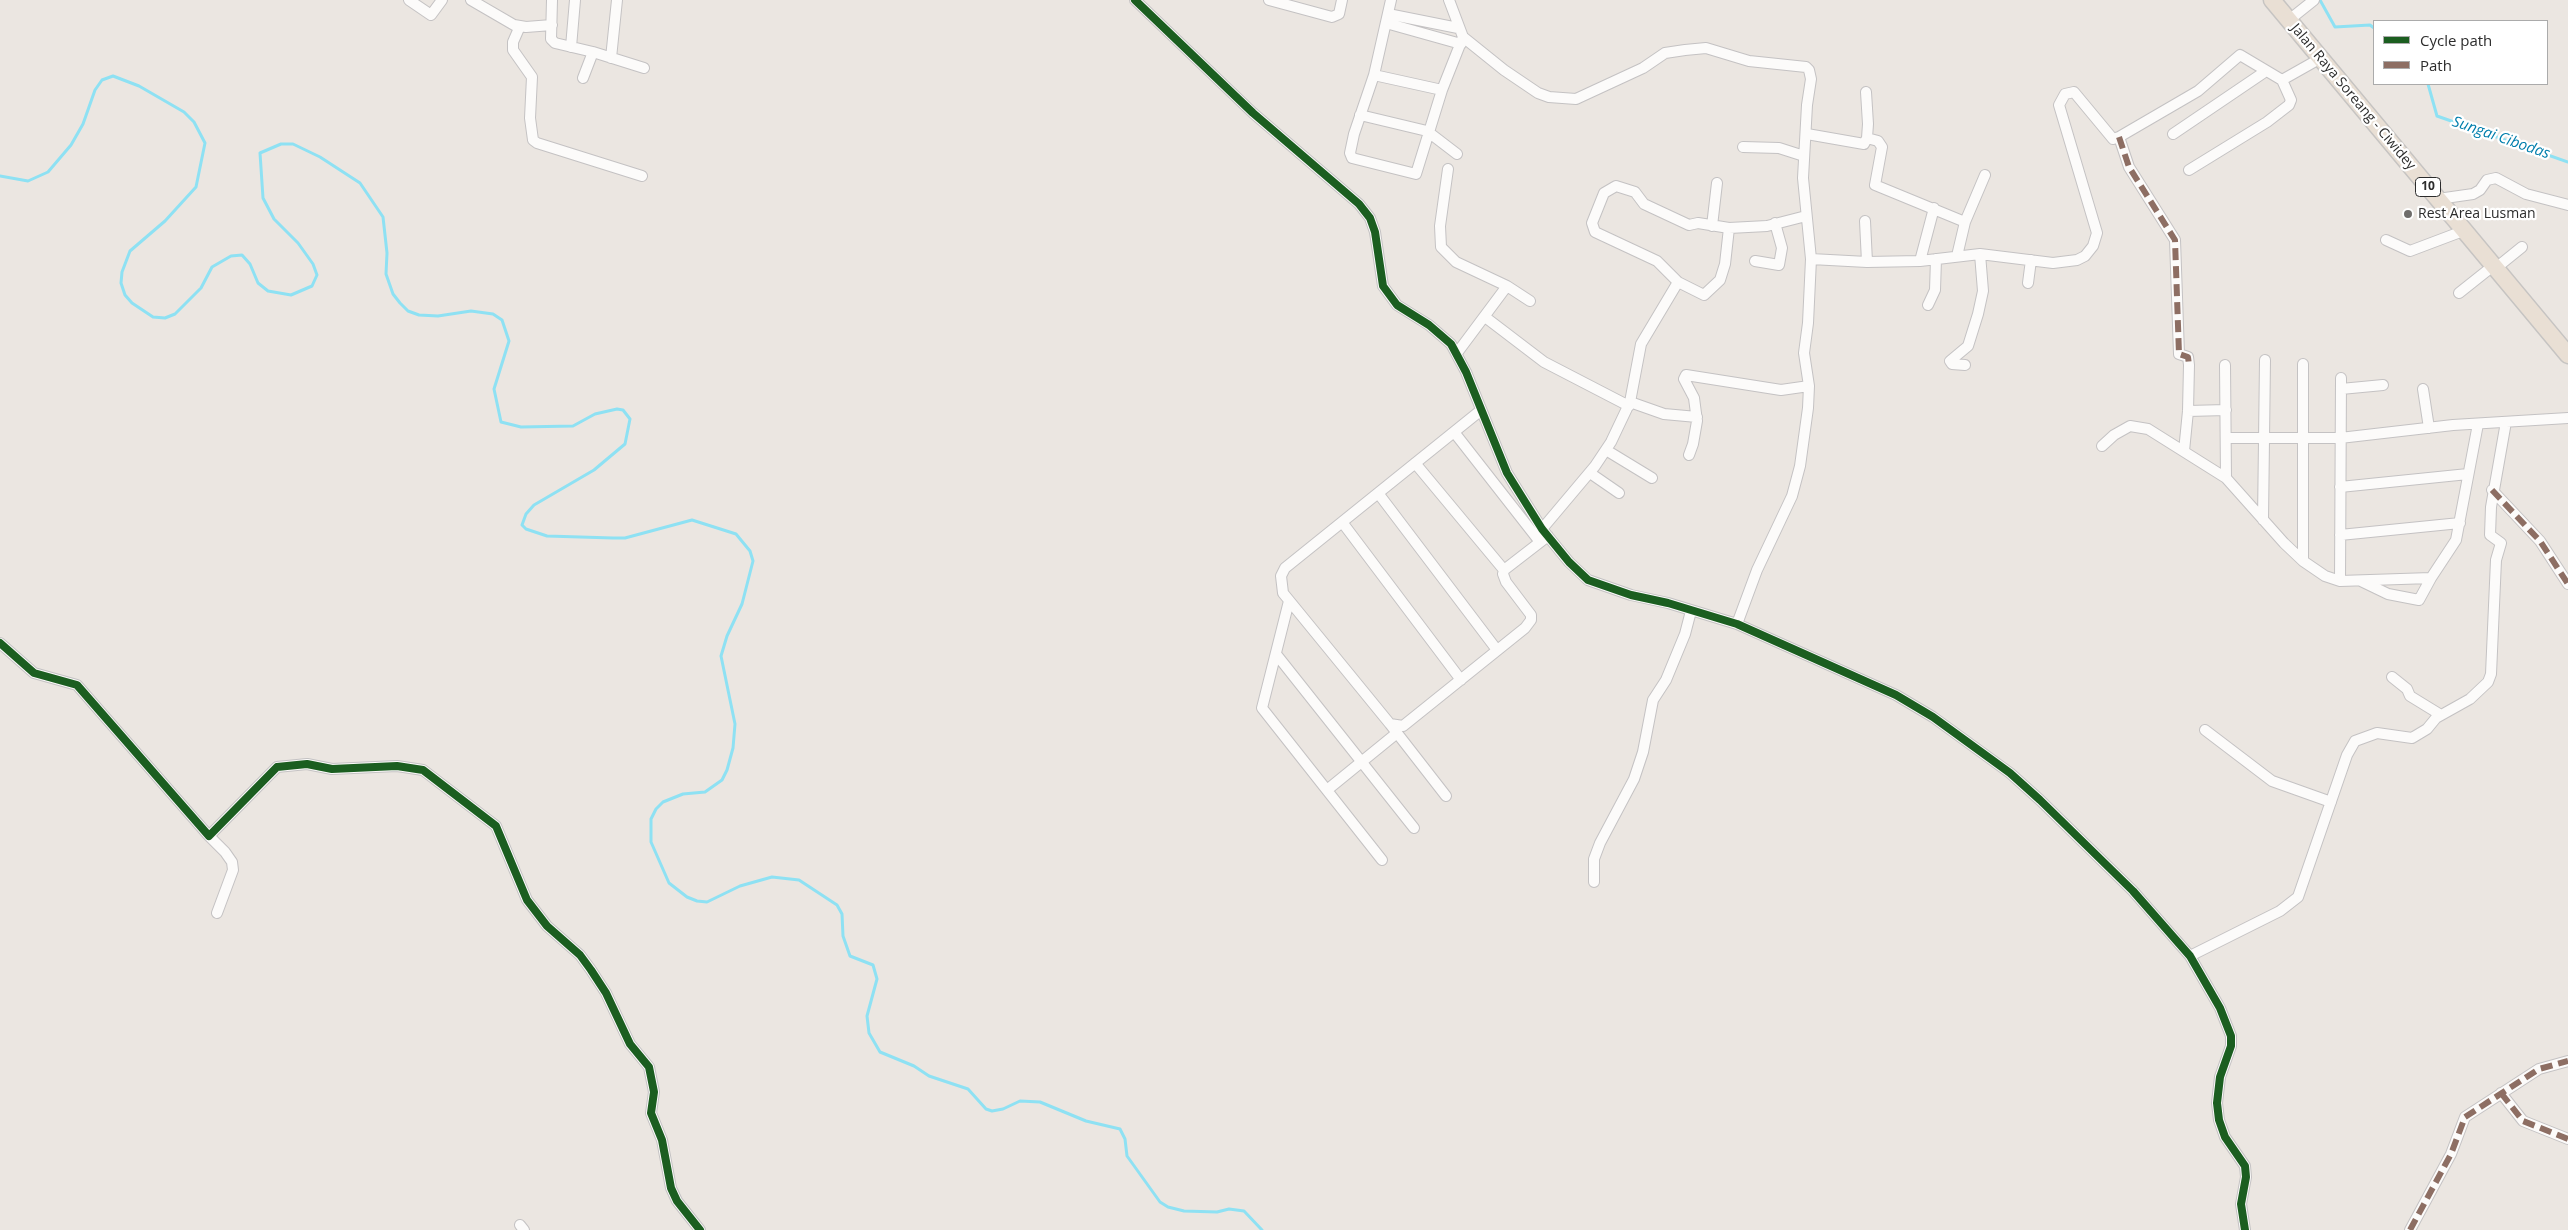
<!DOCTYPE html>
<html>
<head>
<meta charset="utf-8">
<style>
	body { margin:0 }
	#map { position:relative; width:2568px; height:1230px; overflow:hidden; background:#ebe6e1; font-family:"Open Sans",sans-serif }
	canvas { display:block }
	.legend { position:absolute; left:2373px; top:20px; width:175px; height:65px; box-sizing:border-box; background:#fff; border:1px solid #ababab; margin:0; padding:6px 9px; list-style:none; font-size:15px; color:#2c2c2c }
	.legend li { display:flex; align-items:center; gap:10px; height:25px }
	.legend b { width:25px; border:1px solid #ababab }
</style>
</head>
<body>
<div id="map">
<canvas width="2568" height="1230"></canvas>
<ul class="legend">
<li><b style="height:6px;background:#1b5e20"></b>Cycle path</li>
<li><b style="height:6px;background:#8d6e63"></b>Path</li>
</ul>
</div>
<script>
const g = document.querySelector('canvas').getContext('2d');
g.lineJoin = 'round';
const toPath = rows => new Path2D(rows.map(r => 'M' + r).join(''));
function strokePath(path, color, width, dash) { g.strokeStyle = color; g.lineWidth = width; g.lineCap = dash ? 'butt' : 'round'; g.setLineDash(dash || []); g.stroke(path); }
function label(font, color, halo, rows, align = 'center') {
  g.font = font + ' "Open Sans",sans-serif'; g.lineWidth = 4.5; g.setLineDash([]); g.textBaseline = 'middle'; g.strokeStyle = halo; g.fillStyle = color; for (const [text, x, y, turn = 0] of rows) {
    g.save(); g.translate(x, y); g.rotate((+turn || 0) * Math.PI / 180); g.textAlign = isNaN(turn) ? turn : align; if (halo) g.strokeText(text, 0, 0); g.fillText(text, 0, 0); g.restore();
  }
}
strokePath(toPath([
	[2320,0,2335,27,2370,25,2374,28],
	[2428,84,2437,116,2568,162],
	[0,176,28,181,48,172,71,145,83,124,95,90,102,80,113,76,139,86,184,112,194,122,205,143,196,187,165,221,130,251,122,272,121,283,125,295,132,303,153,317,165,318,175,314,201,288,212,267,231,256,242,255,250,264,258,283,268,291,291,295,312,286,317,275,313,264,298,243,274,219,263,198,260,153,281,144,293,144,320,157,360,183,383,217,387,253,386,274,393,294,400,303,408,311,419,315,438,316,471,311,493,314,502,320,509,341,494,389,501,422,521,427,573,426,595,414,617,409,623,410,630,419,625,444,594,470,534,505,526,514,522,525,526,529,547,536,613,538,625,538,692,520,736,534,750,551,753,561,742,604,727,636,721,656,735,724,733,748,727,770,722,780,705,792,683,794,663,802,656,809,651,819,651,842,669,883,687,897,697,901,707,902,740,886,772,877,799,880,837,905,842,914,843,936,850,956,873,965,877,979,867,1016,869,1033,880,1052,914,1066,929,1076,968,1089,986,1109,992,1111,1003,1109,1020,1101,1040,1102,1086,1121,1120,1129,1125,1139,1127,1156,1160,1202,1168,1207,1184,1211,1217,1212,1229,1209,1244,1211,1262,1230]
]), '#8ee1f3', 3);
const minor = toPath([
	[409,0,431,15,442,0],
	[471,0,514,25,526,27,552,25],
	[552,0,551,39,555,43,593,52,644,68],
	[1135,0,1253,113,1359,204,1370,218,1375,232,1383,286,1397,305,1429,325,1451,344,1466,372,1507,473,1542,529,1569,562,1588,580,1631,595,1668,603,1737,624,1896,695,1933,717,2010,773,2040,800,2133,891,2190,956,2220,1008,2231,1036,2231,1046,2220,1077,2217,1103,2219,1120,2225,1137,2245,1166,2246,1177,2241,1204,2245,1230],
	[1269,0,1332,17,1339,14,1342,0],
	[1391,0,1374,75,1354,134,1350,153,1352,158,1416,174,1442,90,1463,37],
	[1449,0,1463,37,1504,70,1538,93,1549,97,1576,99,1643,68,1665,53,1685,50,1706,48,1749,61,1806,67,1809,70,1811,79,1807,105,1803,178,1811,259,1808,323,1804,353,1809,386,1808,408,1800,466,1792,496,1757,570,1737,624],
	[1388,14,1458,28],
	[2289,20,2314,0],
	[1386,23,1461,44],
	[520,26,513,42,513,50,532,77,530,118,533,140,537,143,642,176],
	[571,47,575,0],
	[611,58,617,0],
	[1374,75,1442,90],
	[583,78,593,52],
	[1360,115,1427,131,1457,154],
	[1807,134,1864,144,1867,138,1868,124,1866,92],
	[2173,134,2266,71],
	[2119,137,2129,167,2175,240,2179,354,2188,357,2189,365,2188,411,2184,451],
	[1867,138,1878,141,1882,147,1875,185,1965,222],
	[1743,147,1779,148,1804,156],
	[1448,169,1440,226,1441,247,1456,262,1507,286,1530,301],
	[2189,170,2267,122,2289,105,2291,100,2282,80],
	[2438,199,2473,194,2480,190,2487,180,2496,178,2526,194,2568,205],
	[1865,221,1867,262],
	[1712,226,1717,183],
	[2386,240,2410,251,2463,231],
	[1957,256,1965,222,1985,175],
	[1811,259,1867,262,1920,261,1980,254,2053,263,2077,260,2085,256,2093,246,2097,233,2059,105,2065,94,2074,92,2113,139,2119,137,2198,91,2240,55,2282,80,2321,58],
	[1755,261,1779,265,1782,248,1775,223],
	[1920,261,1934,208],
	[2496,268,2522,247],
	[1678,282,1657,261,1595,232,1592,223,1604,193,1616,186,1635,192,1644,204,1689,225,1698,223,1729,228,1767,226,1806,216],
	[2028,283,2031,260],
	[2459,293,2493,266],
	[1928,305,1935,290,1936,259],
	[1485,317,1544,362,1629,406],
	[1457,353,1507,286],
	[1965,365,1952,364,1950,361,1968,346,1978,314,1983,291,1980,254],
	[2225,365,2226,478],
	[2341,389,2383,385],
	[2423,389,2429,428],
	[1630,402,1664,414,1697,417],
	[1480,411,1285,568,1281,576,1283,593,1390,724,1403,726,1525,628,1531,620,1531,615,1506,582,1503,574,1504,570,1548,536],
	[2188,411,2226,410],
	[1454,432,1540,542],
	[2227,438,2340,438,2453,425,2568,418],
	[2102,446,2114,435,2130,426,2148,429,2226,478,2284,543,2303,561,2325,576,2340,581,2431,578,2456,540,2478,424],
	[1606,450,1652,478],
	[1689,455,1693,444,1697,421,1694,398,1684,379,1686,375,1781,390,1809,386],
	[1415,463,1504,570],
	[1590,473,1619,493],
	[2340,487,2468,474],
	[2492,490,2540,541,2568,584],
	[1378,493,1497,650],
	[2263,520,2265,360],
	[1342,522,1461,680],
	[1542,529,1595,466,1611,442,1630,402,1641,344,1678,282,1704,295,1720,280,1725,264,1729,228],
	[2340,535,2460,523],
	[2303,561,2303,364],
	[2340,581,2341,378],
	[2361,581,2388,594,2419,600,2431,578],
	[1289,601,1262,708,1382,860],
	[0,643,34,673,77,685,209,836,277,767,307,764,332,769,397,766,423,770,496,826,527,900,547,926,580,955,591,970,606,993,630,1044,649,1067,654,1092,651,1113,662,1140,671,1188,677,1201,700,1230],
	[1276,654,1414,828],
	[2392,677,2407,689,2410,696,2441,715],
	[1390,724,1446,796],
	[2205,730,2272,781,2331,802],
	[1327,790,1397,733],
	[209,836,225,852,232,862,233,870,217,913],
	[1594,882,1594,859,1600,843,1634,779,1643,752,1653,700,1666,680,1685,634,1691,611],
	[2190,956,2280,911,2298,897,2347,755,2355,741,2377,733,2412,738,2427,729,2436,718,2470,699,2488,682,2491,674,2496,560,2501,543,2490,535,2491,507,2506,422],
	[2501,1093,2523,1121,2568,1139],
	[520,1225,524,1230],
	[2410,1230,2451,1154,2465,1117,2539,1069,2568,1061]
]);
const trunk = toPath([
	[2272,0,2568,355]
]);
strokePath(minor, '#c4c2c3', 12);
strokePath(trunk, '#c6c4c2', 19);
strokePath(minor, '#fcfbfa', 10);
strokePath(trunk, '#e9dfd4', 16);
strokePath(toPath([
	[2119,137,2129,167,2175,240,2179,354,2188,357,2189,365],
	[2492,490,2540,541,2568,584],
	[2501,1093,2523,1121,2568,1139],
	[2410,1230,2451,1154,2465,1117,2539,1069,2568,1061]
]), '#8d6e63', 6, [12, 6]);
strokePath(toPath([
	[1135,0,1253,113,1359,204,1370,218,1375,232,1383,286,1397,305,1429,325,1451,344,1466,372,1507,473,1542,529,1569,562,1588,580,1631,595,1668,603,1737,624,1896,695,1933,717,2010,773,2040,800,2133,891,2190,956,2220,1008,2231,1036,2231,1046,2220,1077,2217,1103,2219,1120,2225,1137,2245,1166,2246,1177,2241,1204,2245,1230],
	[0,643,34,673,77,685,209,836,277,767,307,764,332,769,397,766,423,770,496,826,527,900,547,926,580,955,591,970,606,993,630,1044,649,1067,654,1092,651,1113,662,1140,671,1188,677,1201,700,1230]
]), '#1b5e20', 8);
for (const [x, y, r, color] of [
	[2408,214,5,"#6f6d6b"]
]) { const dot = new Path2D(); dot.arc(x, y, r, 0, 2 * Math.PI); g.fillStyle = color; g.fill(dot); strokePath(dot, '#fff', 2); }
for (const [x, y, w] of [
	[2428,187,25]
]) { const box = new Path2D(); box.roundRect(x - w / 2, y - 9.5, w, 19, 4); g.fillStyle = '#fff'; g.fill(box); strokePath(box, '#2c2c2c', 1); }
label('bold 12px', '#2c2c2c', null, [
	["10",2428,187]
]);
label('14px', '#2c2c2c', '#fff', [
	["Jalan Raya Soreang - Ciwidey",2353,97,50]
]);
label('14px', '#2c2c2c', '#fff', [
	["Rest Area Lusman",2418,214]
], 'left');
label('italic 15px', '#007eac', '#fff', [
	["Sungai Cibodas",2501,138,19]
]);
</script>
</body>
</html>
